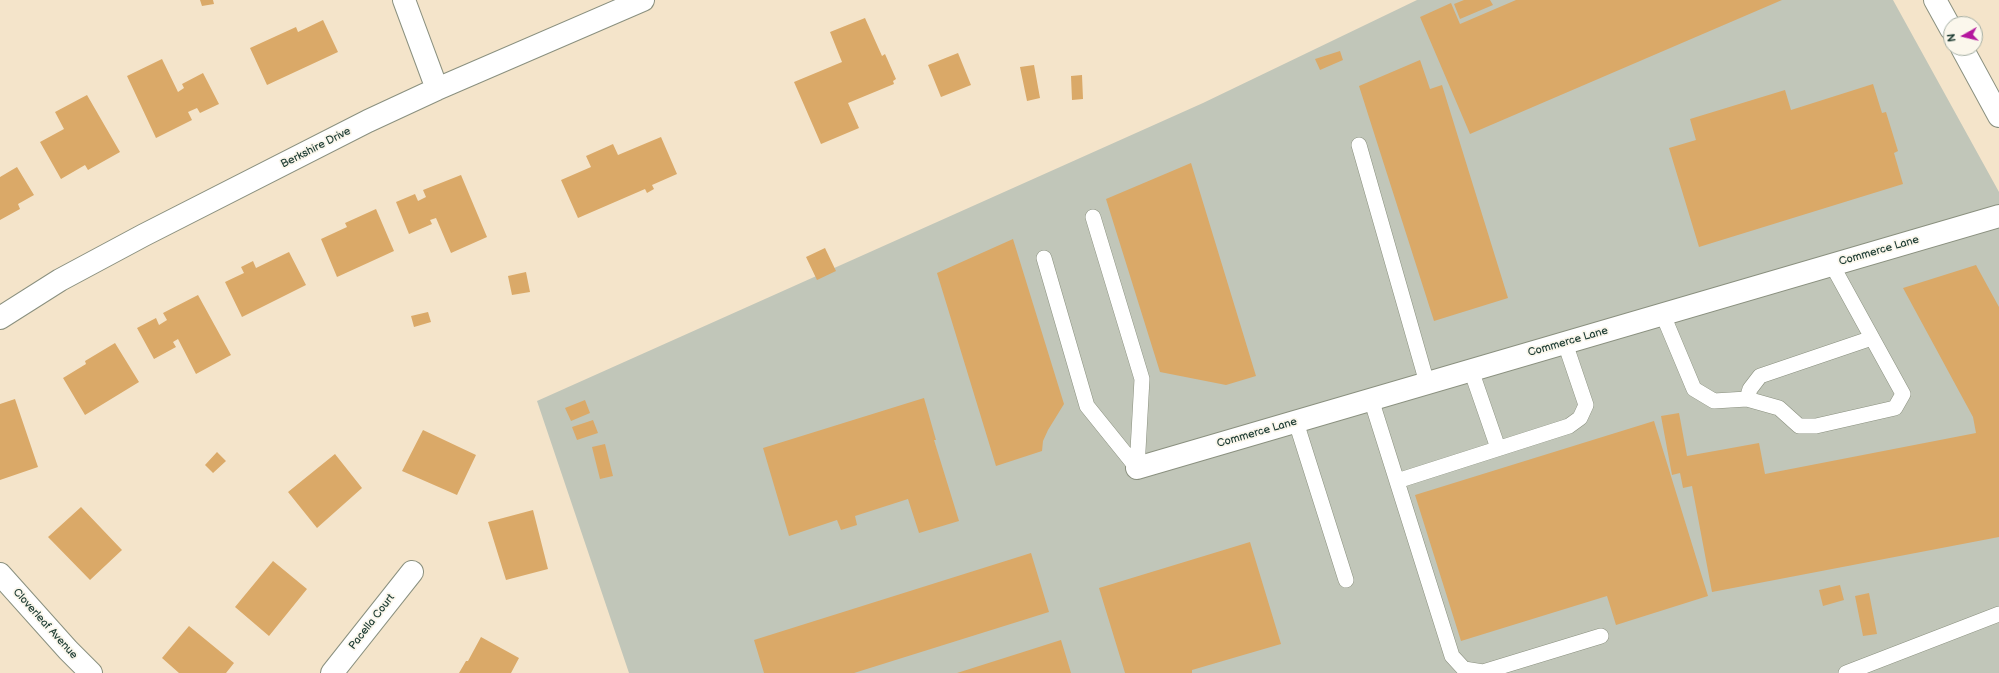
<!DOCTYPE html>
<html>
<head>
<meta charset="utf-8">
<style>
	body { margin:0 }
	#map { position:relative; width:1999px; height:673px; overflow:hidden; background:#f4e4ca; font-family:"Balsamiq Sans",sans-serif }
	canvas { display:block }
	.north { position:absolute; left:1943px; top:16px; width:40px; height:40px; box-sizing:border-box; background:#fbf7ec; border:1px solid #a3ada2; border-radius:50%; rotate:262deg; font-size:11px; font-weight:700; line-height:16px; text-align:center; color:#1f3d34 }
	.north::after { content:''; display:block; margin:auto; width:14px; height:18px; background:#b5179e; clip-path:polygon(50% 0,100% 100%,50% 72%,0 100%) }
</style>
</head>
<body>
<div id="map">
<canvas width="1999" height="673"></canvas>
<div class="north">N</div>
</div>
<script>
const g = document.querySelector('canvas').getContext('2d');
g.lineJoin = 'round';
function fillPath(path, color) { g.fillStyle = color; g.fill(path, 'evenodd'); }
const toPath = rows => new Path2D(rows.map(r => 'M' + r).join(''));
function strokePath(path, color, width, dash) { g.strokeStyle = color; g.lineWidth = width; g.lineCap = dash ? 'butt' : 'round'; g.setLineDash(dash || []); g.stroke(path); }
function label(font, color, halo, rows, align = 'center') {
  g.font = font + ' "Balsamiq Sans",sans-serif'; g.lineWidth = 3.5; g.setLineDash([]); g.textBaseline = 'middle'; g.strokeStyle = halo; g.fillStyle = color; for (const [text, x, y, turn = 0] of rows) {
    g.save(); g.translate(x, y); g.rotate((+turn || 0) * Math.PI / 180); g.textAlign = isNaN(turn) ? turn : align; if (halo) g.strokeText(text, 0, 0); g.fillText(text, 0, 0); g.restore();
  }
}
fillPath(toPath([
	[1417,0,1893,0,1999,192,1999,673,629,673,537,401,1203,103]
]), '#c1c6b9');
fillPath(toPath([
	[200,0,213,0,214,4,202,6],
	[1464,0,1490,0,1493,5,1460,19,1454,4],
	[1516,0,1782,0,1470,134,1420,17,1451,3,1460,24],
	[865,18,882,56,885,54,896,79,893,81,894,84,848,103,859,128,821,144,794,82,842,62,830,32],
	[323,20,338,52,267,85,250,48,296,27,298,32],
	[1340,51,1343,60,1320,70,1315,59],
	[958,53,971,85,941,97,928,65],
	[162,59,178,92,184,88,182,84,203,73,219,104,200,113,197,108,188,112,192,120,156,138,127,76],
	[1420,60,1430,89,1442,85,1508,298,1434,321,1359,86],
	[1034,65,1040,98,1027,101,1020,67],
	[1082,75,1083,99,1072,100,1071,76],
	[1873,84,1882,113,1886,112,1898,151,1894,153,1903,184,1699,247,1669,148,1696,140,1690,119,1785,90,1791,110],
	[87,95,120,152,88,170,85,165,61,179,40,142,64,129,55,112],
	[661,137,677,174,652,185,654,189,647,193,645,189,578,218,561,180,591,167,586,156,613,144,618,155],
	[1191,163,1256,376,1226,385,1160,372,1106,199],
	[17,167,34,195,18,204,20,209,0,220,0,177],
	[461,175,487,237,451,253,436,218,430,220,432,224,409,234,396,202,415,194,418,201,426,197,423,190],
	[376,209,394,251,337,277,321,239,347,227,345,223],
	[1013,239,1064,404,1048,430,1043,441,1042,451,996,466,937,273],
	[825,248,836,271,817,280,806,257],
	[289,252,306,285,242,317,225,282,244,273,241,267,253,261,256,268],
	[1976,265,1999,307,1999,537,1712,592,1692,486,1683,488,1680,473,1672,475,1661,416,1679,413,1687,456,1759,443,1765,474,1976,433,1973,417,1903,288],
	[526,272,530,292,512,295,508,276],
	[198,295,231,355,196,374,178,339,173,342,176,347,154,359,137,328,156,318,159,325,167,320,163,313],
	[428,312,431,322,414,327,411,316],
	[115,343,139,382,85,415,63,378,86,364,85,361],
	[924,398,936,440,934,440,959,521,919,533,908,499,855,516,857,525,841,530,837,520,789,536,763,448],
	[15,399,38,467,0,480,0,404],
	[585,400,590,413,571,421,565,408],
	[593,420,598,433,577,440,572,427],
	[1654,421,1708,596,1616,625,1607,596,1461,641,1415,495],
	[423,430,476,455,457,495,402,471],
	[605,444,613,476,600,479,592,447],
	[217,452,226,461,213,473,205,465],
	[335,454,362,488,317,528,288,492],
	[81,507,122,550,90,580,48,537],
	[533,510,548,569,506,580,488,522],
	[1250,542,1281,644,1192,670,1192,673,1125,673,1099,588],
	[1031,553,1049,612,854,673,764,673,754,640],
	[273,561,307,589,269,636,235,607],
	[1840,585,1844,600,1823,606,1819,590],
	[1869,593,1877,634,1863,636,1855,596],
	[189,626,234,663,226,673,179,673,162,658],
	[481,637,519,658,511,673,459,673,466,661,468,661],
	[1061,640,1071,673,957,673]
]), '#daa968');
const lane = toPath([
	[1359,145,1427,383],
	[1093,217,1142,379,1137,468],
	[1044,258,1087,406,1137,468],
	[1663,315,1694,389,1714,401,1747,399,1779,408,1799,426,1816,426,1895,408,1903,394,1832,265],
	[1471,370,1498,448],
	[1371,399,1452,656,1464,669,1483,672,1601,636],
	[1747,399,1750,389,1760,376,1872,338],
	[1296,422,1346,580],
	[1397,481,1569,426,1580,418,1586,405,1565,343],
	[1846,673,1999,614]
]);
const street = toPath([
	[404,0,437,89],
	[0,318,60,280,144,235,368,121,437,89,643,0],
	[1137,468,1999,216],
	[0,574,68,650,91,673],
	[332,673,412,572]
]);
const secondary = toPath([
	[1935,0,1951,29],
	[1962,48,1999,116]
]);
strokePath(lane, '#8a907f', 16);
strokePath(street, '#8a907f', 24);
strokePath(secondary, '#8a907f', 24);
strokePath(lane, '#fff', 15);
strokePath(street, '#fff', 22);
strokePath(secondary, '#fff', 22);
label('11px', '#1f3d34', '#fbf7ec', [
	["Berkshire Drive",316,148,-27],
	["Commerce Lane",1879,251,-16],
	["Commerce Lane",1568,342,-16],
	["Commerce Lane",1257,433,-16],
	["Pacella Court",372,622,-52],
	["Cloverleaf Avenue",45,624,48]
]);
</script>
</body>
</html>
